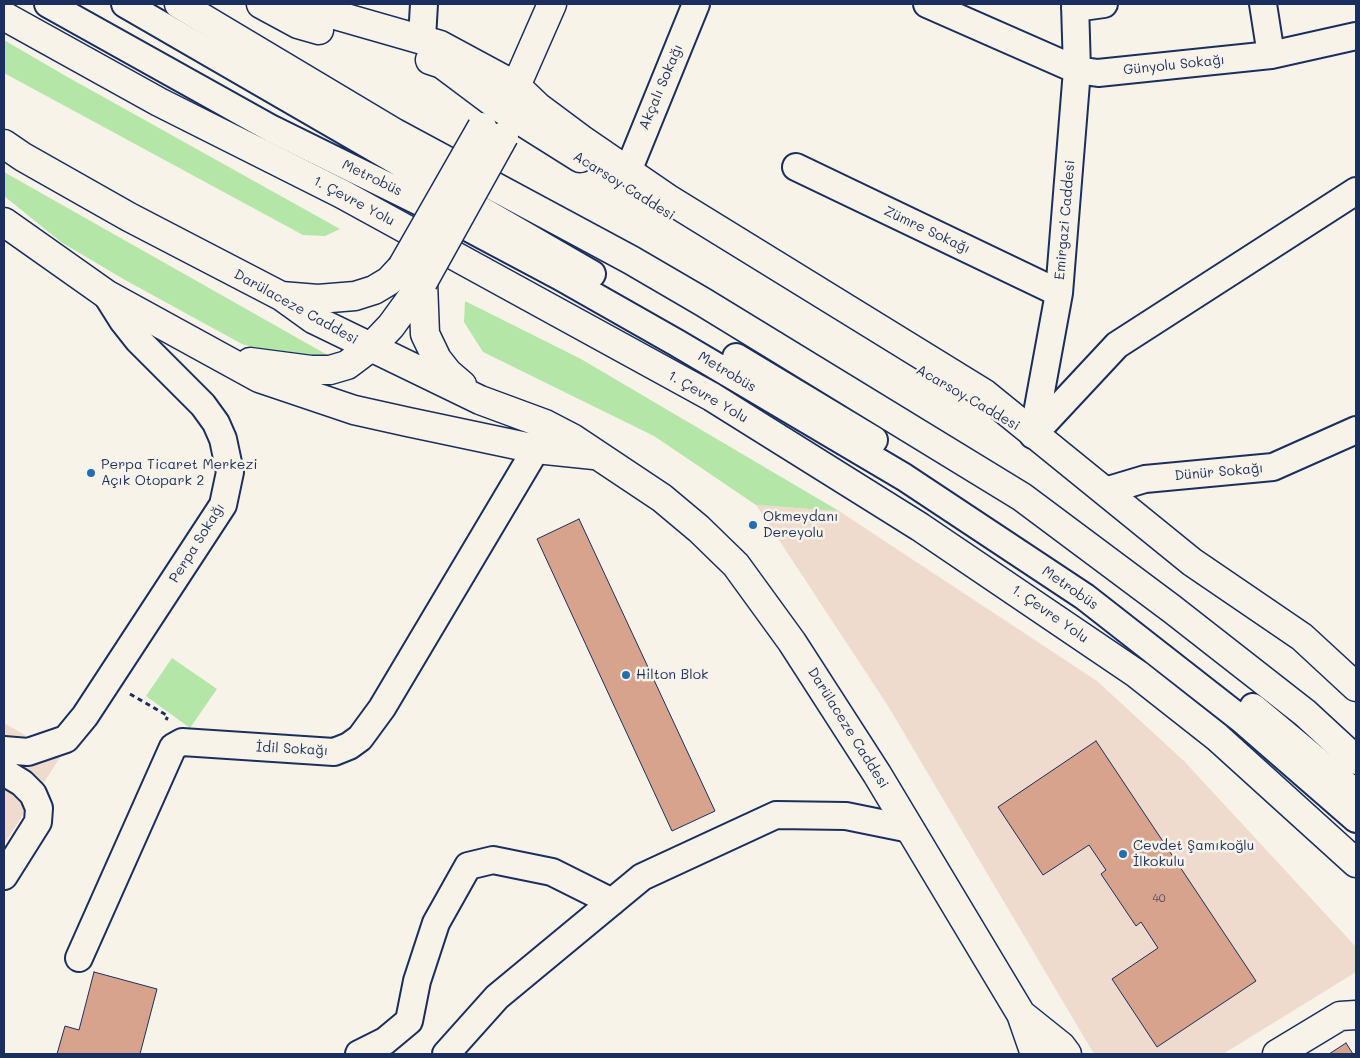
<!DOCTYPE html>
<html>
<head>
<meta charset="utf-8">
<style>
	body { margin:0 }
	#map { position:relative; width:1360px; height:1058px; overflow:hidden; background:#f7f3e8; font-family:Mali,sans-serif }
	canvas { display:block }
	.frame { position:absolute; inset:0; border:5px solid #1b2f5e; pointer-events:none }
</style>
</head>
<body>
<div id="map">
<canvas width="1360" height="1058"></canvas>
<div class="frame"></div>
</div>
<script>
const g = document.querySelector('canvas').getContext('2d');
g.lineJoin = 'round';
function fillPath(path, color) { g.fillStyle = color; g.fill(path, 'evenodd'); }
const toPath = rows => new Path2D(rows.map(r => 'M' + r).join(''));
function strokePath(path, color, width, dash) { g.strokeStyle = color; g.lineWidth = width; g.lineCap = dash ? 'butt' : 'round'; g.setLineDash(dash || []); g.stroke(path); }
function label(font, color, halo, rows, align = 'center') {
  g.font = font + ' Mali,sans-serif'; g.lineWidth = 5; g.setLineDash([]); g.textBaseline = 'middle'; g.strokeStyle = halo; g.fillStyle = color; for (const [text, x, y, turn = 0] of rows) {
    g.save(); g.translate(x, y); g.rotate((+turn || 0) * Math.PI / 180); g.textAlign = isNaN(turn) ? turn : align; if (halo) g.strokeText(text, 0, 0); g.fillText(text, 0, 0); g.restore();
  }
}
fillPath(toPath([
	[756,505,839,511,1097,681,1184,761,1356,947,1356,972,1223,1054,1094,1054,888,706],
	[4,723,61,756,4,844]
]), '#eedbcd');
fillPath(toPath([
	[4,40,64,75,340,229,325,236,303,235,4,73],
	[4,172,331,357,282,356,242,344,125,280,61,242,4,196],
	[465,301,581,359,839,511,756,505,654,436,483,352,464,322],
	[172,658,217,689,190,728,146,696]
]), '#b4e6a7');
const building = toPath([
	[579,519,715,811,672,831,537,539,579,519],
	[1096,741,1256,981,1157,1047,1112,979,1158,948,1141,922,1136,926,1101,874,1106,870,1089,845,1043,875,998,807,1096,741],
	[94,972,157,989,140,1054,57,1054,65,1026,79,1030,94,972],
	[1346,1043,1353,1054,1329,1054,1346,1043]
]);
fillPath(building, '#d8a38d');
strokePath(building, '#1b2f5e', 1);
const minor = toPath([
	[48,4,272,129,420,202,559,276,677,343,904,477,1085,597,1241,719,1356,819],
	[125,4,592,274],
	[927,4,1077,70,1098,73,1271,55,1356,36],
	[1263,4,1271,55],
	[1075,8,1104,4],
	[422,38,424,4],
	[796,167,1059,293],
	[628,171,696,4],
	[736,357,874,440],
	[1033,435,1059,293,1077,70,1075,4],
	[1033,435,1117,345,1356,191],
	[1105,491,1145,479,1273,467,1356,430],
	[1253,707,1356,793],
	[4,750,28,752,66,739,85,716,223,505,230,472,223,439,216,423,203,405,138,340,123,321,106,294],
	[4,772,22,783,33,794,39,808,38,822,4,876],
	[79,958,173,747,182,742,334,752,349,746,360,738,382,708,536,449],
	[359,1054,385,1041,409,1021,417,981,436,923,468,866,493,860,552,872,612,902],
	[446,1054,497,997,642,877,776,815,846,816,910,829]
]);
const major = toPath([
	[261,4,298,24,319,30],
	[297,4,440,45,516,86,538,107,581,139,670,200,985,394,1192,562,1302,637,1356,687],
	[430,60,442,64,502,109,580,158],
	[506,102,516,86,552,4],
	[4,144,23,157,129,217,281,296,313,319,480,400,545,424,572,438,662,498,699,529,736,565,792,642,877,774,1021,1014,1035,1054],
	[4,222,106,294,259,378,354,410,408,422,536,449,594,455],
	[423,282,425,334,437,359,448,373,462,385],
	[281,296,318,299,355,296,374,290,389,281,402,267],
	[250,362,311,370,330,370,347,365,371,347,391,326,423,282],
	[1021,1014,1061,1046,1067,1054],
	[1277,1054,1340,1016,1356,1015]
]);
const highway = toPath([
	[179,4,395,133,631,260,703,302,1022,497,1172,609,1305,713,1356,760],
	[4,16,159,102,342,194,712,397,920,527,1137,674,1217,737,1356,863]
]);
strokePath(minor, '#1b2f5e', 30);
strokePath(major, '#1b2f5e', 31);
strokePath(highway, '#1b2f5e', 31);
strokePath(toPath([
	[130,694,168,716,166,720]
]), '#1b2f5e', 3, [5, 4]);
strokePath(minor, '#f7f3e8', 26);
strokePath(major, '#f7f3e8', 28);
strokePath(highway, '#f7f3e8', 28);
const majorBridge = toPath([
	[402,267,482,127],
	[423,282,504,136]
]);
strokePath(majorBridge, '#1b2f5e', 31, []);
strokePath(majorBridge, '#f7f3e8', 28);
for (const [x, y, r, color] of [
	[91,473,5,"#1f6fb2"],
	[753,525,5,"#1f6fb2"],
	[626,675,5,"#1f6fb2"],
	[1123,854,5,"#1f6fb2"]
]) { const dot = new Path2D(); dot.arc(x, y, r, 0, 2 * Math.PI); g.fillStyle = color; g.fill(dot); strokePath(dot, '#f7f3e8', 2); }
label('11px', '#4a4c6a', null, [
	["40",1159,899]
]);
label('14px', '#1b2f5e', '#f7f3e8', [
	["Günyolu Sokağı",1174,65,-6],
	["Akçalı Sokağı",661,87,-67],
	["Metrobüs",372,178,26],
	["Acarsoy Caddesi",624,186,32],
	["1. Çevre Yolu",354,201,28],
	["Emirgazi Caddesi",1065,220,-85],
	["Zümre Sokağı",927,230,25],
	["Darülaceze Caddesi",296,307,29],
	["Metrobüs",727,372,31],
	["1. Çevre Yolu",708,397,30],
	["Acarsoy Caddesi",968,398,30],
	["Dünür Sokağı",1219,472,-5],
	["Perpa Sokağı",197,543,-58],
	["Metrobüs",1070,588,35],
	["1. Çevre Yolu",1050,614,35],
	["Darülaceze Caddesi",848,728,58],
	["İdil Sokağı",292,749,3]
]);
label('14px', '#1b2f5e', '#f7f3e8', [
	["Perpa Ticaret Merkezi",101,465],
	["Açık Otopark 2",101,481],
	["Okmeydanı",763,517],
	["Dereyolu",763,533],
	["Hilton Blok",636,675],
	["Cevdet Şamıkoğlu",1133,846],
	["İlkokulu",1133,862]
], 'left');
</script>
</body>
</html>
